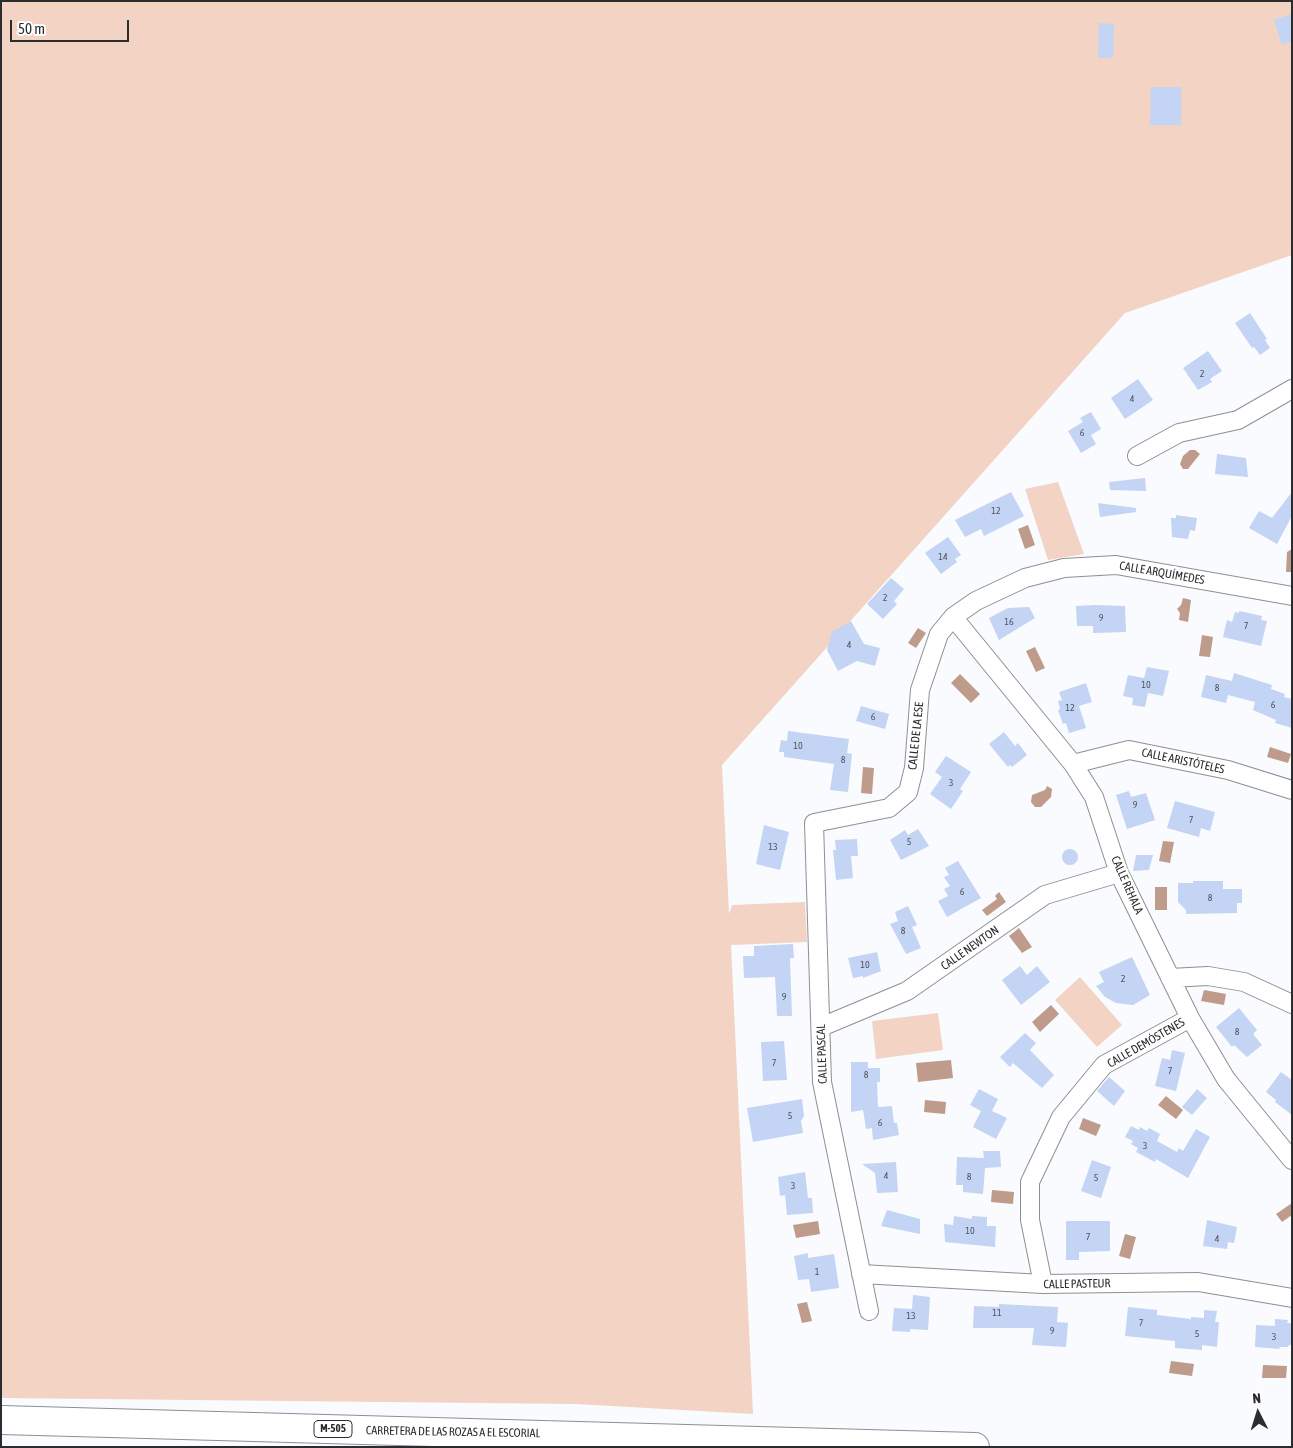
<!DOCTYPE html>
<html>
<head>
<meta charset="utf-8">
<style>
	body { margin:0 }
	#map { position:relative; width:1293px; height:1448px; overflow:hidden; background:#f9fbff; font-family:"Asap Condensed",sans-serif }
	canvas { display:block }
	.frame { position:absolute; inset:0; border:2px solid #2b2c2d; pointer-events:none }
	.north { position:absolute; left:1233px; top:1388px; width:50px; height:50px; -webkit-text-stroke:4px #fff; paint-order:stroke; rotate:355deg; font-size:14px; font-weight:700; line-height:20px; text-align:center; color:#2b2c2d }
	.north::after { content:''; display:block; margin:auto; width:18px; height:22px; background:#2b2c2d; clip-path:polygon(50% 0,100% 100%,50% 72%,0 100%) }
	.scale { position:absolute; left:10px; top:20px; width:119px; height:22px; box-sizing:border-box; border:2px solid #2b2c2d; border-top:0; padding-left:6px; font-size:15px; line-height:18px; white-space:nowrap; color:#2b2c2d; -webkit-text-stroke:4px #fff; paint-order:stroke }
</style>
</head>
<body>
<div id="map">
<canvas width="1293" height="1448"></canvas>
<div class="frame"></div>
<div class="north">N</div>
<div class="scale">50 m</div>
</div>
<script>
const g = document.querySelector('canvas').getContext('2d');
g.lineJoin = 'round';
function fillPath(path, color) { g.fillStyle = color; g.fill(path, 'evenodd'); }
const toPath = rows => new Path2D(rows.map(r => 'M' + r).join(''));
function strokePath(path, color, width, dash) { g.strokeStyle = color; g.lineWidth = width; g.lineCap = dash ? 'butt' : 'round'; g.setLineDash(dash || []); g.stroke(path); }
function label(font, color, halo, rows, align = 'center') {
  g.font = font + ' "Asap Condensed",sans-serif'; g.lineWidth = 5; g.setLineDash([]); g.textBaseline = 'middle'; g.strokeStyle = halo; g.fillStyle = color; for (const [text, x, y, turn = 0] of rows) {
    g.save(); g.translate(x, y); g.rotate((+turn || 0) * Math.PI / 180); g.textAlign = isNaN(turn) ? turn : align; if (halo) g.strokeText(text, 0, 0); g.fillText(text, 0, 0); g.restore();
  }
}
fillPath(toPath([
	[1,1,1292,1,1292,255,1125,313,722,765,729,914,732,905,805,902,807,942,731,945,753,1414,576,1404,1,1398],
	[1058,482,1084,554,1048,560,1025,489],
	[1080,977,1122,1025,1097,1047,1055,1000],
	[938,1013,943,1050,876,1059,872,1021]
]), '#f3d3c4');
fillPath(toPath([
	[1195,450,1200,454,1188,469,1183,469,1180,464,1183,456,1190,450],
	[1028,525,1035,545,1025,549,1018,529],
	[1292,549,1292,572,1286,572,1287,552],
	[1183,598,1191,600,1188,622,1179,620,1180,613,1177,609,1181,605],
	[918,628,926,633,916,648,908,643],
	[1202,635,1213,637,1210,657,1199,656],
	[1035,647,1045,668,1036,672,1026,651],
	[960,674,980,694,971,703,951,683],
	[1270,747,1291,754,1288,763,1267,757],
	[863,767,874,768,872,794,861,793],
	[1047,786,1052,789,1051,797,1041,807,1035,807,1031,802,1032,795,1045,790],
	[1163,841,1174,842,1170,863,1159,861],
	[1155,887,1167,887,1167,910,1155,910],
	[999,892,1006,902,987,916,982,910,997,899,995,896],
	[1019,928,1032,947,1022,953,1009,936],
	[1204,990,1226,994,1224,1005,1201,1001],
	[1051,1005,1059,1014,1040,1032,1032,1022],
	[951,1060,953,1078,918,1082,916,1063],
	[1166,1096,1183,1110,1176,1119,1158,1105],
	[925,1100,946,1102,945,1114,924,1112],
	[1083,1118,1101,1125,1096,1136,1079,1129],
	[992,1190,1014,1192,1013,1204,991,1202],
	[1292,1203,1292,1215,1282,1222,1276,1214],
	[818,1221,820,1234,796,1238,793,1225],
	[1125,1234,1136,1237,1130,1259,1119,1256],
	[807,1302,812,1321,802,1323,797,1304],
	[1171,1361,1194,1364,1192,1376,1169,1373],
	[1263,1365,1287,1366,1286,1378,1262,1378]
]), '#be9b8a');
fillPath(toPath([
	[1292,14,1292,41,1282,45,1274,20],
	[1099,23,1114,24,1113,58,1098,58],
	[1151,87,1181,87,1181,125,1150,125],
	[1250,313,1267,339,1265,340,1270,348,1260,355,1254,347,1252,348,1235,323],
	[1208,351,1222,371,1210,379,1212,382,1198,390,1183,368],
	[1138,379,1153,400,1125,419,1111,398],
	[1091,412,1101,429,1091,435,1096,444,1081,453,1068,431,1083,422,1080,418],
	[1217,454,1246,458,1248,477,1215,474],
	[1145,478,1146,491,1110,490,1109,482],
	[1011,492,1024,516,984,536,981,529,965,537,955,520],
	[1292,492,1292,516,1277,544,1249,528,1259,511,1272,518],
	[1098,503,1136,508,1136,512,1100,517],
	[1176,515,1197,518,1195,531,1190,530,1188,539,1172,537,1171,518,1176,518],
	[948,537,961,555,955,559,957,562,941,574,925,553],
	[891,578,904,589,894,601,897,604,883,619,867,604],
	[1095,605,1125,606,1126,632,1093,633,1093,626,1077,626,1076,606],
	[1029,607,1035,618,999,640,989,618,1008,608],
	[1239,611,1262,616,1261,620,1267,621,1261,646,1223,637,1227,620,1232,622,1235,612,1239,613],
	[851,621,864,644,880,648,875,666,857,661,838,671,827,650,832,632],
	[1147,667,1169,671,1163,696,1148,693,1145,707,1132,705,1133,698,1123,696,1128,675,1144,678],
	[1234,673,1272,685,1271,689,1285,694,1284,697,1292,699,1292,728,1275,723,1276,720,1253,710,1255,702,1228,695,1226,703,1201,697,1206,675,1232,681],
	[1086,683,1092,702,1079,706,1086,728,1069,733,1066,723,1063,724,1058,710,1060,709,1058,701,1062,700,1059,692],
	[861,706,889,714,885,729,856,721],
	[788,731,849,739,847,753,852,754,848,792,830,790,834,764,784,757,784,752,779,752,781,740,787,741],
	[1004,732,1015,746,1018,743,1027,755,1012,767,1010,765,1008,767,989,744],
	[946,756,971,772,960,789,963,791,951,809,930,794,942,777,935,772],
	[1129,791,1131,797,1146,793,1155,820,1127,829,1116,795],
	[1175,801,1215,812,1210,831,1201,828,1199,837,1167,828],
	[764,825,789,832,780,870,756,864],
	[918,829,929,846,901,860,890,840,905,830,908,835],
	[857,839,858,856,851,856,853,878,836,880,833,850,836,850,835,840],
	'1062 857a8 8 0 1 1 16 0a8 8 0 1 1-16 0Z',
	[1136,855,1153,855,1149,870,1133,871],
	[958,861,981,898,947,917,938,901,948,896,944,889,950,886,944,877,949,875,945,868],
	[1193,881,1223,881,1223,889,1242,889,1242,903,1237,903,1237,913,1186,914,1186,910,1178,902,1178,883,1193,883],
	[908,906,917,925,912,927,921,948,906,954,890,924,898,921,895,912],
	[793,944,794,958,790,958,792,1016,777,1016,775,977,744,978,743,956,754,956,754,946],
	[877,952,881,971,863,978,863,976,853,978,848,958],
	[1132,957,1150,995,1133,1005,1116,1003,1105,997,1096,986,1104,982,1099,972],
	[1020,966,1027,975,1037,966,1050,982,1021,1005,1002,980],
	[1239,1008,1257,1030,1253,1034,1262,1045,1247,1057,1234,1045,1232,1047,1216,1027],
	[1025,1033,1036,1043,1030,1050,1054,1075,1042,1088,1013,1063,1010,1067,1000,1057],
	[784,1041,787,1080,763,1081,761,1042],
	[1172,1050,1185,1053,1176,1091,1155,1086,1162,1058,1170,1060],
	[851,1062,868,1062,868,1068,880,1068,880,1082,877,1082,878,1107,892,1106,894,1123,897,1123,899,1135,873,1140,872,1128,866,1129,863,1110,851,1112],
	[1281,1072,1292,1080,1292,1115,1275,1102,1276,1100,1266,1092],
	[1109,1077,1125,1091,1114,1106,1097,1091],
	[979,1089,998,1099,992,1111,1007,1118,996,1139,973,1127,981,1111,970,1105],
	[1197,1089,1207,1098,1192,1115,1182,1107],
	[802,1099,804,1116,801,1121,803,1133,753,1142,747,1108],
	[1131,1126,1139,1130,1140,1127,1147,1131,1149,1128,1160,1134,1157,1141,1177,1152,1179,1148,1183,1151,1196,1129,1210,1137,1188,1178,1156,1159,1155,1162,1136,1152,1138,1148,1131,1144,1133,1141,1125,1137],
	[983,1151,1000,1151,1001,1167,985,1168,983,1194,963,1192,963,1185,956,1185,957,1157,984,1158],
	[1092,1160,1111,1167,1101,1198,1081,1191],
	[896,1162,898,1192,877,1193,875,1173,862,1164],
	[805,1172,808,1198,812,1198,813,1213,787,1215,785,1195,780,1196,778,1177],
	[887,1210,920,1219,920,1234,881,1226],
	[954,1216,972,1219,972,1216,987,1217,987,1226,996,1226,995,1247,945,1242,944,1224,953,1225],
	[1207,1220,1237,1227,1234,1243,1228,1242,1227,1249,1203,1246],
	[1066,1221,1110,1221,1110,1251,1079,1252,1079,1260,1066,1260],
	[808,1253,808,1258,834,1254,839,1288,811,1292,809,1279,798,1280,794,1256],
	[913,1295,930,1297,928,1330,910,1329,910,1332,892,1331,894,1308,912,1309],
	[999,1304,1058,1307,1057,1322,1068,1323,1066,1347,1032,1345,1034,1328,973,1328,974,1306,999,1307],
	[1128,1307,1157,1310,1157,1315,1191,1319,1191,1317,1204,1318,1204,1310,1217,1311,1215,1322,1219,1322,1217,1347,1202,1345,1202,1350,1175,1348,1175,1341,1125,1336],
	[1275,1319,1288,1320,1287,1323,1292,1323,1292,1345,1289,1345,1288,1347,1279,1347,1280,1349,1255,1347,1256,1325,1275,1326]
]), '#c3d4f4');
const minor = toPath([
	[1137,456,1179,433,1238,420,1292,389],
	[953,617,1073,764,1094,797,1119,873,1190,1018,1226,1079,1292,1160],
	[1073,764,1129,750,1228,770,1292,790],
	[1170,978,1208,976,1244,982,1292,1004],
	[821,1027,907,991,1045,895,1119,873],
	[861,1274,1043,1284,1198,1282,1292,1298],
	[1043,1284,1030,1220,1030,1182,1061,1117,1104,1065,1190,1018],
	[869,1311,822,1082,814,823,889,808,908,792,914,768,920,690,939,634,953,617,976,601,1025,578,1064,568,1116,565,1292,596]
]);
const trunk = toPath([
	[1,1420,975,1447]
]);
strokePath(minor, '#8d8f93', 20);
strokePath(trunk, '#8d8f93', 30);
strokePath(minor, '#fff', 18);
strokePath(trunk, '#fff', 28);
label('10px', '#51565f', null, [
	["2",1202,374],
	["4",1132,399],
	["6",1082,433],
	["12",996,511],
	["14",943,557],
	["2",885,598],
	["9",1101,618],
	["16",1009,622],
	["7",1246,626],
	["4",849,645],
	["10",1146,685],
	["8",1217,688],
	["6",1273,705],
	["12",1070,708],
	["6",873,717],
	["10",798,746],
	["8",843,760],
	["3",951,783],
	["9",1135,805],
	["7",1191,820],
	["5",909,842],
	["13",773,847],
	["6",962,892],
	["8",1210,898],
	["8",903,931],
	["10",865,965],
	["2",1123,979],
	["9",784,997],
	["8",1237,1032],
	["7",774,1063],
	["7",1170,1071],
	["8",866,1075],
	["5",790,1116],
	["6",880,1123],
	["3",1145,1146],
	["4",886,1176],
	["8",969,1177],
	["5",1096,1178],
	["3",793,1186],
	["10",970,1231],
	["7",1088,1237],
	["4",1217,1239],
	["1",817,1272],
	["11",997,1313],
	["13",911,1316],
	["7",1141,1323],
	["9",1052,1331],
	["5",1197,1334],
	["3",1274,1337]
]);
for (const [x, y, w] of [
	[333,1429,38]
]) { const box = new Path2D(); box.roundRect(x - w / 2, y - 8.5, w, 17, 4); g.fillStyle = '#fff'; g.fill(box); strokePath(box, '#2b2c2d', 1); }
label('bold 11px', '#2b2c2d', null, [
	["M-505",333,1429]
]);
label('12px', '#2b2c2d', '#fff', [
	["CALLE ARQUÍMEDES",1162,573,10],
	["CALLE DE LA ESE",916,736,-84],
	["CALLE ARISTÓTELES",1183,761,12],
	["CALLE REHALA",1127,885,66],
	["CALLE NEWTON",970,948,-35],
	["CALLE DEMÓSTENES",1146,1043,-30],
	["CALLE PASCAL",822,1054,-92],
	["CALLE PASTEUR",1077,1284,-1],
	["CARRETERA DE LAS ROZAS A EL ESCORIAL",453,1432,1]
]);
</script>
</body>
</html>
